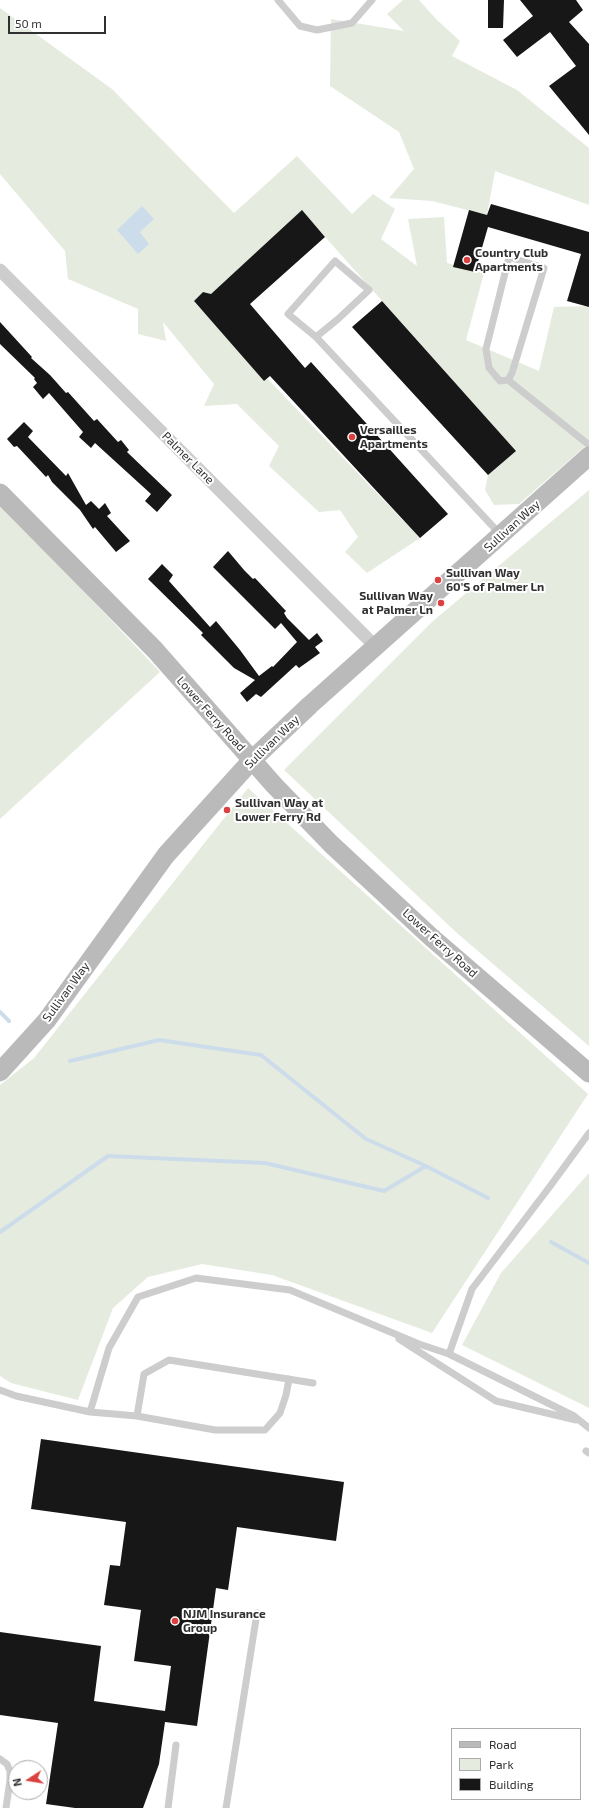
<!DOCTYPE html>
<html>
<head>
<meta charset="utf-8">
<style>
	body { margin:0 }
	#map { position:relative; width:589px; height:1808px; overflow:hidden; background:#fff; font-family:"Exo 2",sans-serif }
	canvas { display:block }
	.legend { position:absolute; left:451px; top:1728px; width:130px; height:72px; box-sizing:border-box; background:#fff; border:1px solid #acacac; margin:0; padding:5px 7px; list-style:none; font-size:12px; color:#303030 }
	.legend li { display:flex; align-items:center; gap:8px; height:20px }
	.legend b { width:20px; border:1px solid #acacac }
	.north { position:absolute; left:8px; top:1760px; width:40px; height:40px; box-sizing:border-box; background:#fff; border:1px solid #acacac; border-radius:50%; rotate:258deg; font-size:11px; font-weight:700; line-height:16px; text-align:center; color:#303030 }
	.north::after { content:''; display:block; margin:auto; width:14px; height:18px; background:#da413f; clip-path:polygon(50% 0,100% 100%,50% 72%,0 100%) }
	.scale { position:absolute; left:8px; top:16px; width:98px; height:18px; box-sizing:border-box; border:2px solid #303030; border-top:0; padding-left:5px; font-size:12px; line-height:14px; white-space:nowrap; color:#303030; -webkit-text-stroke:3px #fff; paint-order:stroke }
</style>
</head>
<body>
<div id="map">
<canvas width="589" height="1808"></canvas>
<ul class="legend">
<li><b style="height:5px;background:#bababa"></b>Road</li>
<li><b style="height:11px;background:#e5ecdf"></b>Park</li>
<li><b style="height:11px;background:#171717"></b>Building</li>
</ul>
<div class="north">N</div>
<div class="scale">50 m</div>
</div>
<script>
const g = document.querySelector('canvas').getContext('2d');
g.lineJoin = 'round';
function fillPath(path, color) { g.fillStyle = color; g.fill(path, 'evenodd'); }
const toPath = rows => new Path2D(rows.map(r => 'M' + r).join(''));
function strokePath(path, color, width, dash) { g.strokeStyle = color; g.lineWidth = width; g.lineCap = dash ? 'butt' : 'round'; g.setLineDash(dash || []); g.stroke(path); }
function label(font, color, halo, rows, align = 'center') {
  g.font = font + ' "Exo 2",sans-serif'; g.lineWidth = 4; g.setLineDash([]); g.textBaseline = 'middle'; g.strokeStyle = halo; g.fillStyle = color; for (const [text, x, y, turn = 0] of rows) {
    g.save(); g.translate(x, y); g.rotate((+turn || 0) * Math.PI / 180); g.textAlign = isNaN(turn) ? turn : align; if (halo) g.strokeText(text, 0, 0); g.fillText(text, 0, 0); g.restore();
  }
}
fillPath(toPath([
	[403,0,419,0,437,20,460,41,452,56,517,90,589,148,589,205,495,171,487,215,432,201,389,198,414,169,399,132,330,86,331,19,404,31,387,14],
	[0,8,112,89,234,213,297,156,352,214,373,194,395,209,381,239,417,266,408,219,444,217,447,263,484,273,466,340,539,371,554,307,589,306,589,443,519,504,494,505,485,490,488,475,516,451,302,211,211,294,203,292,194,302,420,538,367,573,345,552,358,537,340,510,319,512,269,466,279,446,237,404,204,406,214,384,163,322,166,341,138,334,138,309,68,279,65,251,0,174],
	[589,490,589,1046,458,934,284,770,433,621],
	[0,502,160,672,0,819],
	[248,788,588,1094,432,1333,272,1275,202,1264,148,1277,113,1308,78,1400,11,1383,0,1376,0,1085,34,1058],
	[589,1173,589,1408,462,1345,501,1273]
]), '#e5ecdf');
fillPath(toPath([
	[142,206,154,219,140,232,149,244,138,254,117,230]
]), '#ccdcea');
strokePath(toPath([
	[0,1012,9,1021],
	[70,1061,159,1040,261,1055,366,1139,426,1166,488,1198],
	[0,1232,108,1156,265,1163,384,1191,426,1166],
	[551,1242,589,1263]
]), '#ccdcea', 4);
fillPath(toPath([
	[488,0,504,0,503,28,488,28],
	[520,0,576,0,583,10,569,22,589,44,589,135,549,86,576,66,550,32,517,57,503,40,533,16],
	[491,204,589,232,589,307,567,301,581,254,488,227,475,272,453,267,469,210,487,215],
	[302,210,325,237,250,304,305,368,311,362,448,514,420,538,270,376,264,381,194,301,203,292,211,294],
	[382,301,516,451,488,475,352,327],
	[0,322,32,357,31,358,50,375,66,393,68,392,94,421,97,419,118,442,121,440,129,450,127,452,172,495,157,512,145,501,151,494,95,443,91,448,79,437,83,432,49,393,43,399,33,387,37,383,34,379,35,378,0,344],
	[24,422,33,431,28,437,66,476,68,473,86,505,91,501,99,509,105,503,111,513,107,516,130,541,116,552,95,527,93,529,80,510,52,482,48,475,46,477,17,446,14,447,7,439],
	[228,551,244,570,253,579,255,578,286,611,284,613,287,618,309,640,317,633,323,641,315,647,320,653,299,668,296,665,261,697,256,694,247,702,240,693,255,680,234,668,201,635,203,633,148,579,162,564,173,575,169,581,210,627,216,621,240,650,259,676,272,666,273,667,297,642,281,623,275,629,213,567],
	[41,1439,344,1482,336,1541,237,1527,228,1590,216,1588,197,1726,165,1722,159,1764,143,1808,75,1808,46,1804,58,1723,0,1715,0,1632,101,1646,94,1701,165,1711,171,1666,134,1661,141,1610,104,1605,110,1565,120,1566,126,1522,31,1509]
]), '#171717');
strokePath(toPath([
	[278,0,300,26,317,30,352,23,372,0],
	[316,337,338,319,369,290,335,261,288,314,316,337,500,534],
	[508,380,500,381,489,368,486,349,509,257,544,268,512,373,508,380,589,445],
	[589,1133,551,1185,472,1289,449,1354,574,1416,589,1428],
	[399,1339,496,1401,576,1420],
	[0,1390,16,1396,90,1412,137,1416,215,1430,265,1430,280,1413,286,1395,289,1379],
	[90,1412,109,1348,138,1297,196,1278,290,1290,419,1344,449,1354],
	[137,1416,144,1374,169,1360,313,1383],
	[586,1451,589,1453],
	[0,1759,7,1764,10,1771,10,1780,6,1808],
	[168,1808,176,1745],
	[226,1808,257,1613]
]), '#cdcdcd', 7);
strokePath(toPath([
	[0,270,376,647]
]), '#cdcdcd', 13);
strokePath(toPath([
	[0,493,155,650,274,785,331,844,431,937,589,1073],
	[0,1072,47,1020,166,855,252,760,310,705,589,456]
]), '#bababa', 19);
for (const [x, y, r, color] of [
	[467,260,4,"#da413f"],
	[352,437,4,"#da413f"],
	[438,580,4,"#da413f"],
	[441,603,4,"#da413f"],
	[227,810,4,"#da413f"],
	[175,1621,4,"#da413f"]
]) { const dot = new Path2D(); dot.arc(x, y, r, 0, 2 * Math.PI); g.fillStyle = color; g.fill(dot); strokePath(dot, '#fff', 1.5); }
label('bold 12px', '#303030', '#fff', [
	["Country Club",475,253],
	["Apartments",475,267],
	["Versailles",360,430],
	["Apartments",360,444],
	["Sullivan Way",446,573],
	["60'S of Palmer Ln",446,587],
	["Sullivan Way",433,596,"right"],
	["at Palmer Ln",433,610,"right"],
	["Sullivan Way at",235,803],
	["Lower Ferry Rd",235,817],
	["NJM Insurance",183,1614],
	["Group",183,1628]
], 'left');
label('12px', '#303030', '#fff', [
	["Palmer Lane",188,458,45],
	["Sullivan Way",512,526,-42],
	["Lower Ferry Road",211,714,48],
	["Sullivan Way",272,742,-44],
	["Lower Ferry Road",440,943,42],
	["Sullivan Way",66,992,-54]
]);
</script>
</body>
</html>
